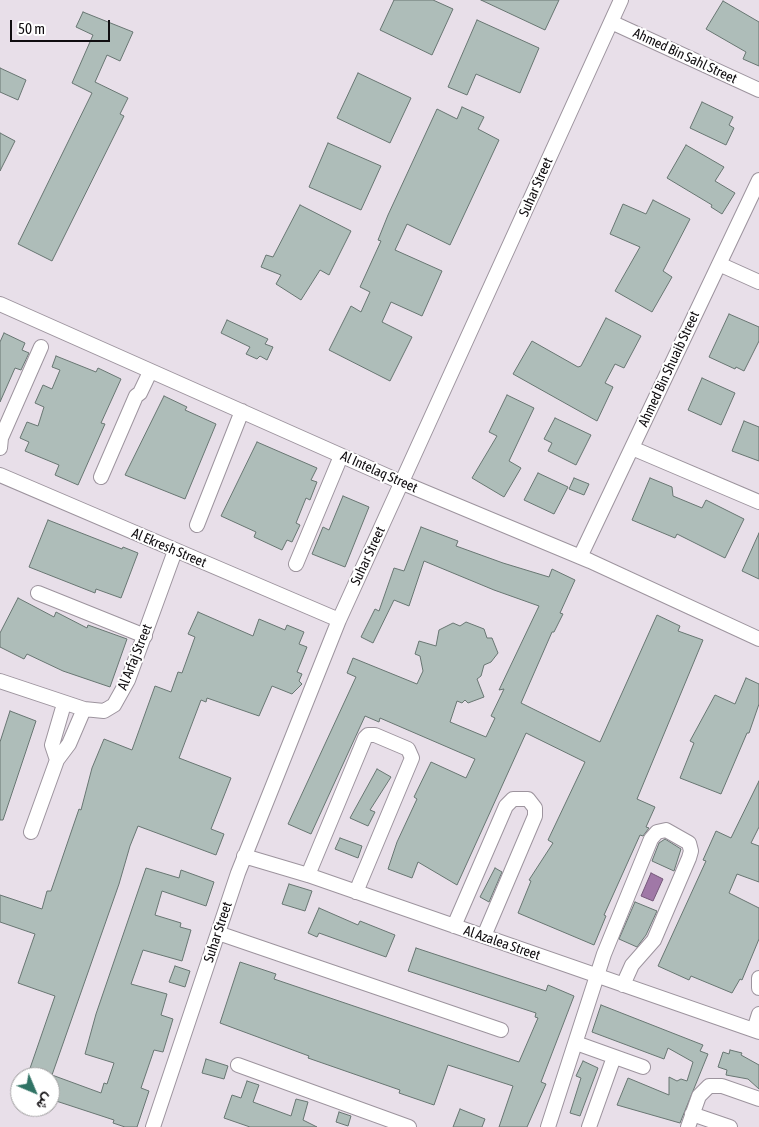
<!DOCTYPE html>
<html>
<head>
<meta charset="utf-8">
<style>
	body { margin:0 }
	#map { position:relative; width:759px; height:1127px; overflow:hidden; background:#e8dfe9; font-family:"Asap Condensed",Vazirmatn,sans-serif }
	canvas { display:block }
	.north { position:absolute; left:10px; top:1067px; width:50px; height:50px; box-sizing:border-box; background:#fff; border:1px solid #9f9e9f; border-radius:50%; rotate:135deg; font-size:14px; font-weight:700; line-height:20px; text-align:center; color:#100d10 }
	.north::after { content:''; display:block; margin:auto; width:18px; height:22px; background:#307365; clip-path:polygon(50% 0,100% 100%,50% 72%,0 100%) }
	.scale { position:absolute; left:10px; top:20px; width:100px; height:22px; box-sizing:border-box; border:2px solid #100d10; border-top:0; padding-left:6px; font-size:15px; line-height:18px; white-space:nowrap; color:#100d10; -webkit-text-stroke:4px #fff; paint-order:stroke }
</style>
</head>
<body>
<div id="map">
<canvas width="759" height="1127"></canvas>
<div class="north">ش</div>
<div class="scale">50 m</div>
</div>
<script>
const g = document.querySelector('canvas').getContext('2d');
g.lineJoin = 'round';
function fillPath(path, color) { g.fillStyle = color; g.fill(path, 'evenodd'); }
const toPath = rows => new Path2D(rows.map(r => 'M' + r).join(''));
function strokePath(path, color, width, dash) { g.strokeStyle = color; g.lineWidth = width; g.lineCap = dash ? 'butt' : 'round'; g.setLineDash(dash || []); g.stroke(path); }
function label(font, color, halo, rows, align = 'center') {
  g.font = font + ' "Asap Condensed",sans-serif'; g.lineWidth = 4; g.setLineDash([]); g.textBaseline = 'middle'; g.strokeStyle = halo; g.fillStyle = color; for (const [text, x, y, turn = 0] of rows) {
    g.save(); g.translate(x, y); g.rotate((+turn || 0) * Math.PI / 180); g.textAlign = isNaN(turn) ? turn : align; if (halo) g.strokeText(text, 0, 0); g.fillText(text, 0, 0); g.restore();
  }
}
const water = toPath([
	[651,873,663,879,653,901,641,896,651,873]
]);
fillPath(water, '#a078a7');
strokePath(water, '#75587a', 1);
const building = toPath([
	[394,0,433,0,453,9,432,55,380,30,394,0],
	[481,0,559,0,545,30,481,0],
	[723,1,759,22,759,66,743,59,746,52,706,29,723,1],
	[83,12,133,32,120,61,107,55,95,82,128,98,120,114,124,116,52,261,18,244,92,93,72,83,93,35,76,27,83,12],
	[477,20,539,48,520,93,476,74,467,95,448,87,477,20],
	[0,68,26,80,18,100,0,92,0,68],
	[358,73,411,98,390,143,337,118,358,73],
	[702,102,733,117,729,125,734,128,726,145,690,128,702,102],
	[462,107,484,117,478,129,499,140,450,245,407,224,395,250,442,271,422,316,391,302,382,322,412,337,390,381,329,350,351,306,361,312,370,292,360,287,381,241,378,240,388,215,437,109,457,119,462,107],
	[0,133,15,141,0,171,0,133],
	[328,143,381,166,361,210,309,187,328,143],
	[686,145,724,167,715,181,735,193,722,214,711,207,712,205,667,178,686,145],
	[653,200,690,219,663,271,672,277,652,312,615,291,640,247,610,234,623,204,646,214,653,200],
	[300,205,351,231,329,275,320,270,301,300,276,284,281,275,261,267,266,255,273,257,300,205],
	[729,314,759,327,759,341,744,371,736,367,735,369,709,357,729,314],
	[606,318,641,336,624,368,615,364,605,383,613,387,597,421,513,374,532,341,578,367,581,366,606,318],
	[227,320,268,339,265,344,273,347,267,360,260,356,257,359,246,354,250,347,221,333,227,320],
	[4,333,25,343,22,350,29,353,21,370,15,368,0,402,0,342,4,333],
	[56,356,96,372,98,368,121,379,101,423,105,424,78,485,55,475,59,465,25,451,29,442,20,438,27,422,38,426,44,407,35,403,43,385,52,389,60,370,52,367,56,356],
	[702,378,735,393,721,425,688,410,702,378],
	[507,395,534,408,509,461,521,468,504,497,472,478,497,436,489,432,507,395],
	[164,396,187,407,185,410,216,424,185,499,125,475,164,396],
	[555,418,591,435,576,465,548,451,552,443,544,439,555,418],
	[744,421,759,427,759,461,732,451,744,421],
	[257,442,317,468,311,480,317,482,310,500,306,498,296,523,300,525,292,542,287,540,282,550,254,537,256,532,221,516,257,442],
	[538,473,568,487,554,514,524,500,538,473],
	[574,478,589,484,584,495,569,489,574,478],
	[650,478,672,487,673,496,702,508,706,500,744,519,725,558,677,534,675,538,632,520,650,478],
	[343,496,369,507,345,567,312,554,323,527,329,530,343,496],
	[48,520,122,549,123,547,138,553,121,598,96,589,95,593,29,567,48,520],
	[421,527,458,541,456,546,503,563,549,577,552,569,575,580,560,613,563,614,554,632,552,632,521,703,600,742,657,615,680,626,678,631,703,640,637,799,655,807,646,827,649,828,643,836,640,835,604,915,606,916,594,945,518,913,531,881,529,880,553,843,548,840,585,762,526,733,457,885,418,862,412,878,388,869,397,842,417,799,414,797,431,762,466,778,475,759,380,718,379,722,365,716,311,834,288,824,356,677,347,673,353,658,417,684,423,671,420,656,415,654,419,641,436,646,439,630,453,623,460,626,466,622,484,629,487,638,492,638,498,653,491,662,484,665,481,676,477,679,484,697,468,703,465,700,462,703,457,701,450,722,486,737,495,718,491,716,504,689,499,690,539,606,494,590,424,561,409,606,394,600,373,643,361,637,375,609,379,611,394,568,404,571,421,527],
	[759,533,759,579,742,571,759,533],
	[18,598,54,617,56,612,87,628,88,625,127,639,110,687,63,671,27,654,24,659,0,647,0,633,18,598],
	[198,612,253,636,259,619,285,630,287,625,304,632,299,644,307,647,297,672,302,674,299,681,302,684,292,694,272,686,259,716,207,698,206,702,201,700,179,758,231,778,211,829,224,834,216,855,138,826,130,846,119,884,52,1075,101,1093,104,1083,107,1084,114,1063,85,1054,96,1014,146,868,179,878,181,870,214,882,206,906,162,891,155,915,181,923,180,927,191,930,182,961,143,950,131,984,167,994,161,1015,173,1019,163,1052,154,1050,141,1088,149,1091,137,1127,125,1127,113,1123,114,1120,50,1099,50,1077,27,1077,55,996,18,983,35,934,0,922,0,895,42,909,47,891,51,891,79,809,81,810,92,768,104,739,132,750,155,686,171,692,178,672,182,673,195,637,188,634,198,612],
	[746,678,759,684,759,704,749,733,747,733,721,794,680,778,694,743,690,741,715,695,735,704,746,678],
	[10,711,36,721,3,820,0,820,0,742,10,711],
	[377,769,391,777,370,810,375,812,368,826,350,818,377,769],
	[759,781,759,827,751,843,759,846,759,882,737,874,729,893,759,908,759,939,742,980,740,979,732,993,691,976,689,980,658,966,706,861,703,860,716,831,731,838,759,781],
	[340,838,362,846,358,858,335,849,340,838],
	[665,839,681,849,674,871,652,861,659,843,665,839],
	[495,868,502,872,489,902,480,897,495,868],
	[289,884,312,891,305,911,282,904,289,884],
	[635,902,657,911,646,935,637,947,619,939,635,902],
	[319,908,358,925,360,921,395,935,386,957,319,933,317,937,308,933,319,908],
	[416,948,546,991,548,985,574,996,541,1082,546,1084,527,1127,499,1127,513,1086,448,1065,434,1105,399,1093,400,1090,308,1058,309,1056,220,1023,240,962,276,974,274,979,519,1062,538,1018,535,1017,536,1013,408,971,416,948],
	[175,966,190,971,185,987,169,982,175,966],
	[601,1005,703,1045,700,1051,708,1054,680,1123,617,1105,628,1078,669,1095,669,1077,677,1081,681,1079,687,1081,693,1062,668,1048,664,1059,592,1032,601,1005],
	[730,1050,742,1053,741,1055,759,1065,759,1089,748,1079,726,1075,727,1070,718,1067,723,1052,729,1054,730,1050],
	[206,1059,228,1066,224,1079,202,1073,206,1059],
	[583,1061,598,1068,580,1116,570,1113,581,1078,576,1076,583,1061],
	[247,1081,259,1085,253,1102,291,1116,296,1099,308,1102,303,1120,317,1127,250,1127,224,1118,232,1095,241,1098,247,1081],
	[460,1109,485,1119,482,1127,453,1127,460,1109],
	[339,1112,351,1116,348,1126,336,1122,339,1112]
]);
fillPath(building, '#aebdb9');
strokePath(building, '#687672', 1);
const minor = toPath([
	[611,22,759,90],
	[719,264,759,282],
	[0,304,403,483,590,561,759,639],
	[0,448,1,438,41,347],
	[632,448,759,502],
	[0,475,339,620],
	[101,477,136,396,140,393,150,372],
	[197,525,242,411],
	[580,557,759,180],
	[296,564,341,456],
	[38,593,145,636],
	[0,681,84,709,104,711,114,705,128,680,175,551],
	[57,760,52,745,64,704],
	[31,832,57,760,69,744,84,709],
	[244,856,308,875,759,1032],
	[308,875,365,738,368,735,375,735,408,749,412,758,356,892],
	[454,926,506,806,513,799,528,799,535,808,535,816,484,936],
	[218,933,501,1030],
	[759,978,759,988],
	[754,1030,759,1014],
	[576,1043,643,1067],
	[238,1065,409,1127],
	[692,1114,730,1127],
	[153,1127,238,873,339,620,621,0],
	[548,1127,604,954,651,839,657,832,666,830,689,843,691,851,689,858,654,940,632,965,623,985],
	[589,1127,614,1057],
	[688,1127,699,1096,709,1086,722,1086,759,1099]
]);
strokePath(minor, '#9d949e', 16);
strokePath(minor, '#fff', 14);
label('14px', '#100d10', '#fff', [
	["Ahmed Bin Sahl Street",685,56,25],
	["Suhar Street",536,187,-66],
	["Ahmed Bin Shuaib Street",669,369,-65],
	["Al Intelaq Street",379,472,24],
	["Al Ekresh Street",169,548,23],
	["Suhar Street",368,556,-65],
	["Al Arfaj Street",135,657,-68],
	["Suhar Street",218,932,-72],
	["Al Azalea Street",502,943,19]
]);
</script>
</body>
</html>
